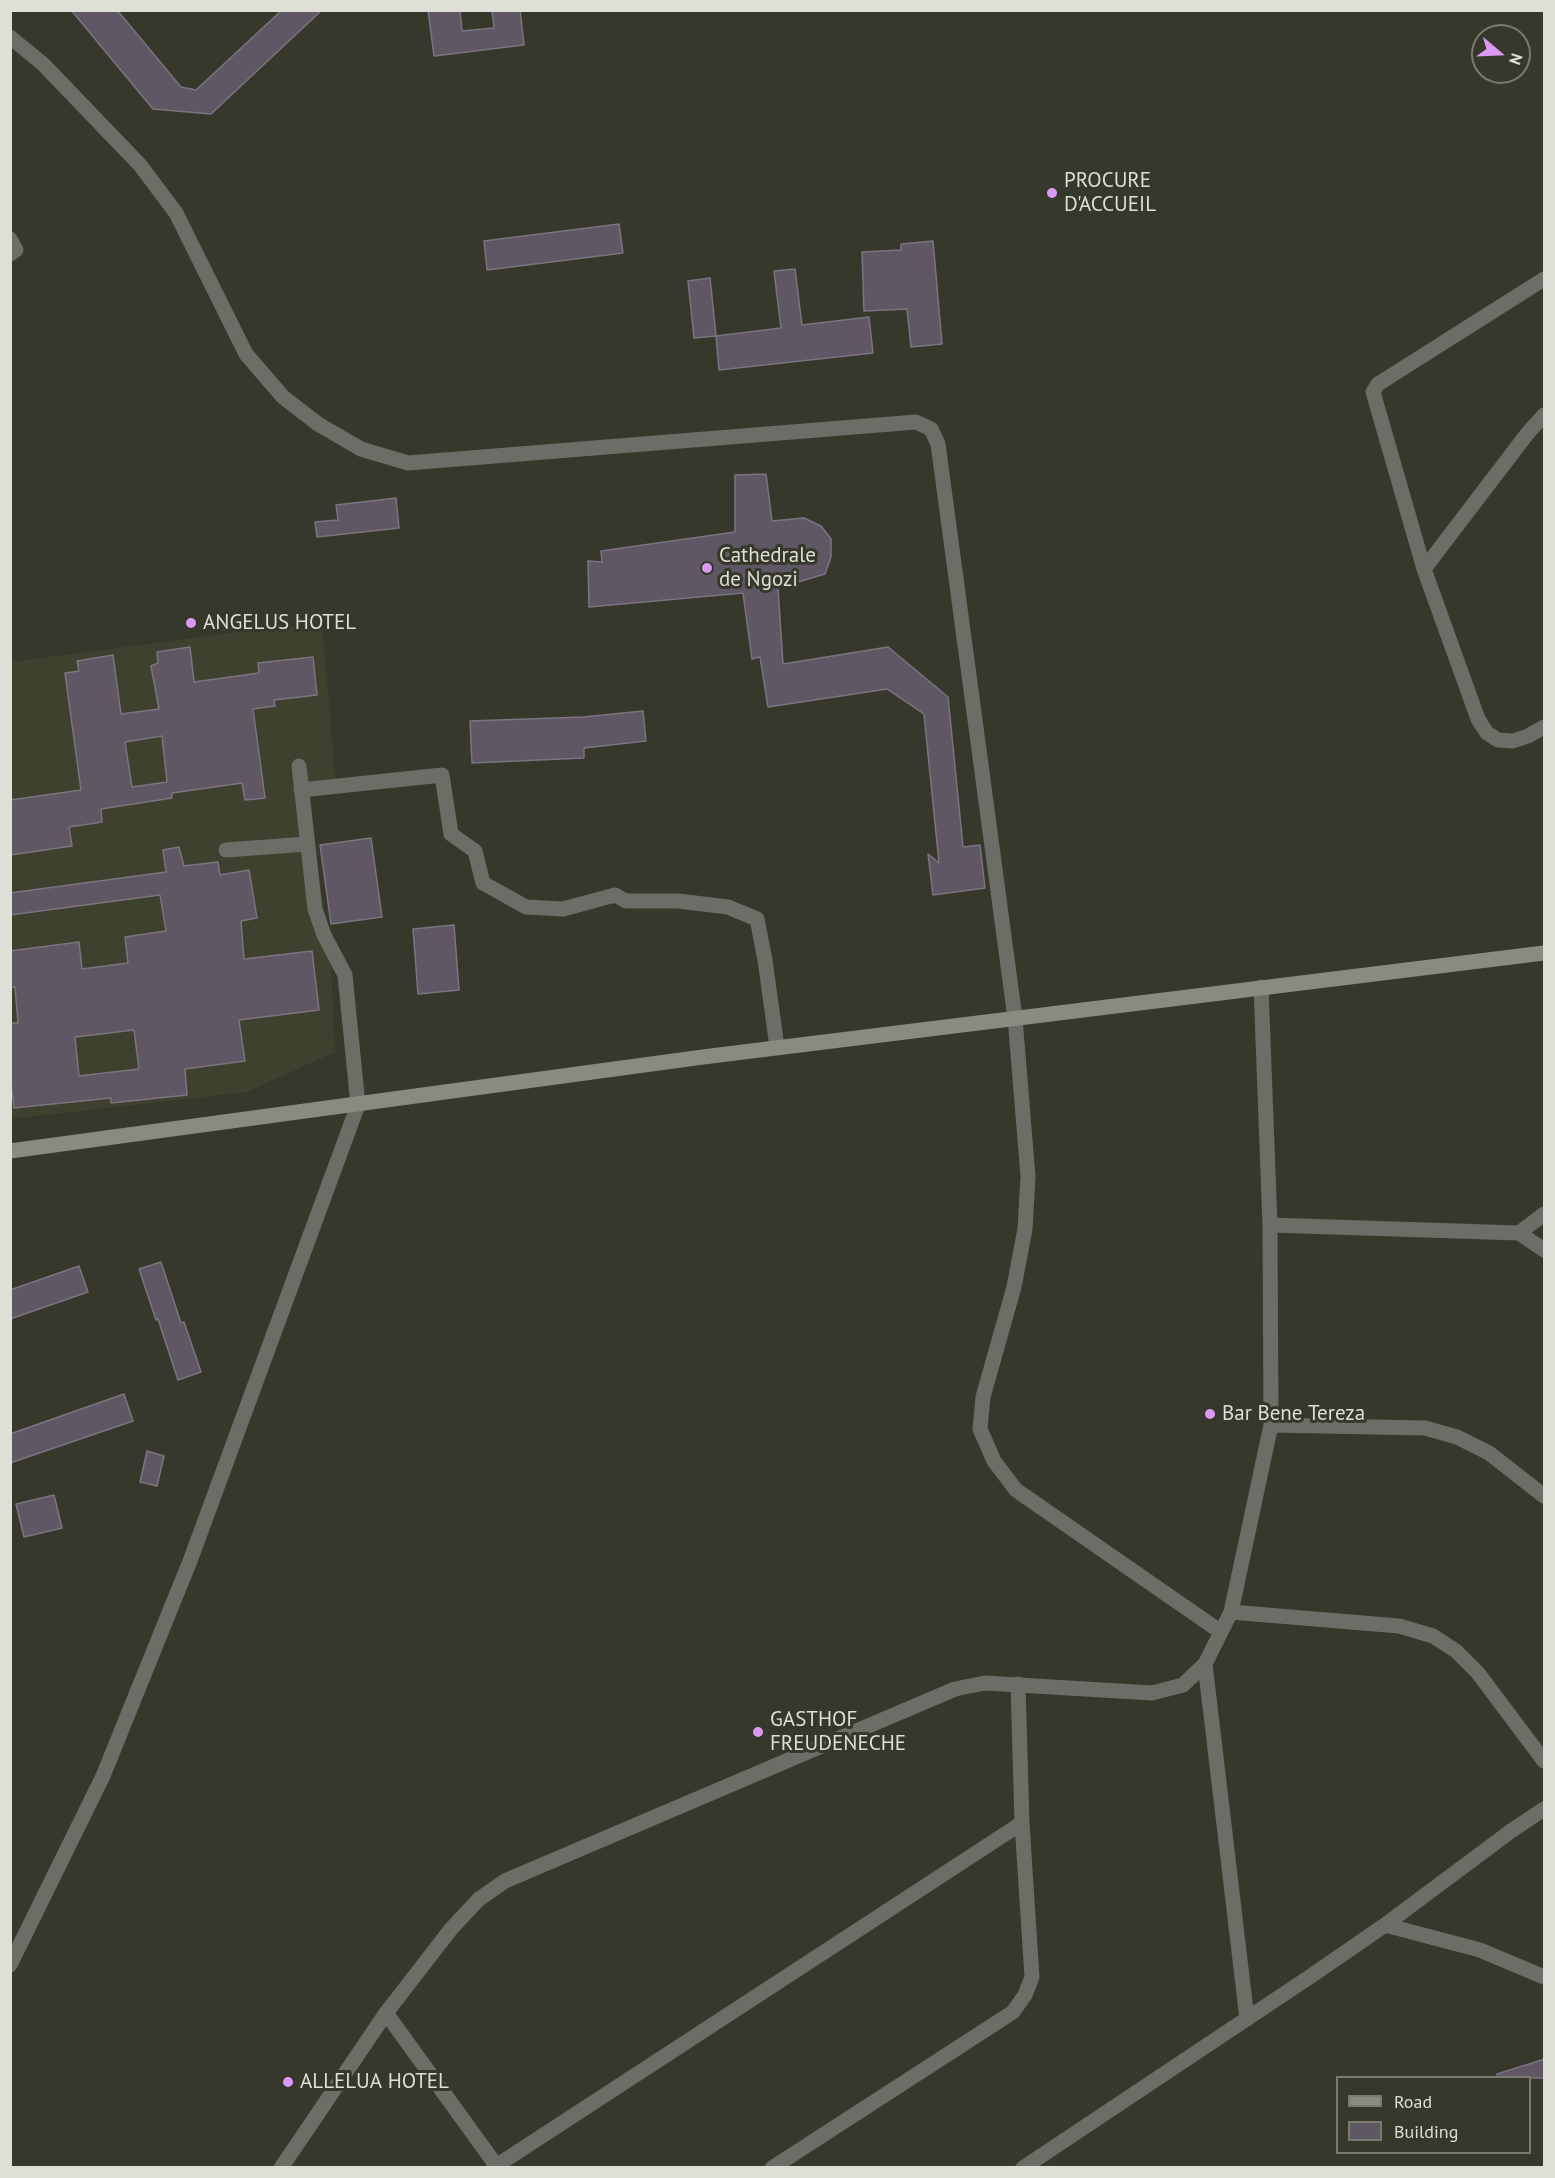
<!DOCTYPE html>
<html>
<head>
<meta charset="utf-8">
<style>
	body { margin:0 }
	#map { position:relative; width:1555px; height:2178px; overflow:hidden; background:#36382b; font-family:"PT Sans",sans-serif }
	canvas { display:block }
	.frame { position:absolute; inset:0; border:12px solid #dedfd7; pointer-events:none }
	.legend { position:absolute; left:1336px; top:2076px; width:195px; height:78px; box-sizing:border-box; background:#36382b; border:2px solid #797b70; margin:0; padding:8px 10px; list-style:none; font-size:18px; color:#dedfd7 }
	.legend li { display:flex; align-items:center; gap:12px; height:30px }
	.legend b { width:30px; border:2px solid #797b70 }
	.north { position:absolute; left:1471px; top:24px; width:60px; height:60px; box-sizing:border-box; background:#36382b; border:2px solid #797b70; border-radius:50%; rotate:109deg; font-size:16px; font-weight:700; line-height:24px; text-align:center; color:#dedfd7 }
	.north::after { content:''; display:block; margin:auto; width:21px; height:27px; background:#db99f5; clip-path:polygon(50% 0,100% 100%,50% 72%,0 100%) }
</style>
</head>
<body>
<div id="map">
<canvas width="1555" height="2178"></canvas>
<div class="frame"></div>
<ul class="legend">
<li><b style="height:8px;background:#898b81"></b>Road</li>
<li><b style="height:16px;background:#5f5763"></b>Building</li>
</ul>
<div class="north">N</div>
</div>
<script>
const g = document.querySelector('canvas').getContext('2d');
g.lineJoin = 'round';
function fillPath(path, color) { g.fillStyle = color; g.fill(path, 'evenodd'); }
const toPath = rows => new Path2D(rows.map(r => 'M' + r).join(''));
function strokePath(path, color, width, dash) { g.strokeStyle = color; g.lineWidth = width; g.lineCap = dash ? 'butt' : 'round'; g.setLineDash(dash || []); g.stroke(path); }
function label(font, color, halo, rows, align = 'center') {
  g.font = font + ' "PT Sans",sans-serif'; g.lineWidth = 6; g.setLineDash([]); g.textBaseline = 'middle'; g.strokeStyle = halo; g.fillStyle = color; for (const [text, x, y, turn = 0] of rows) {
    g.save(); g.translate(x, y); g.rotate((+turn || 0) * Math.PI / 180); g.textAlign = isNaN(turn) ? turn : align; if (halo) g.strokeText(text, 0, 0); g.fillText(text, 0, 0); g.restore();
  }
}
fillPath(toPath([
	[322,621,336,786,301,790,301,855,331,963,335,1052,247,1092,11,1119,10,662]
]), '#3e412e');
const building = toPath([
	[71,10,117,10,181,87,196,90,282,10,322,10,211,114,153,109,71,10],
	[428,10,460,10,462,31,494,28,492,10,520,10,524,45,434,56,428,10],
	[619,224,623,253,487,270,484,241,619,224],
	[933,241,942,344,911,347,907,309,864,311,862,252,901,250,901,244,933,241],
	[795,269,802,325,869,317,873,353,719,370,716,336,781,328,774,271,795,269],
	[710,278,716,336,694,338,688,281,710,278],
	[766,474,772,521,804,518,821,526,831,539,831,557,825,574,778,588,783,664,888,647,948,697,963,847,980,845,985,888,933,895,928,854,939,863,924,714,887,689,768,707,760,657,752,659,743,593,589,607,588,561,602,562,601,551,735,532,735,475,766,474],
	[396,498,399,528,317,537,315,522,338,520,336,505,396,498],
	[190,647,194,682,259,673,258,663,313,657,317,695,274,700,275,706,253,709,265,798,245,800,242,783,172,793,172,798,101,809,102,822,69,827,72,846,10,855,10,800,81,790,65,673,79,671,77,661,113,655,121,714,159,709,151,666,158,663,157,652,190,647],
	[162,736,167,782,132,787,125,742,162,736],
	[643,711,646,741,584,748,584,758,472,763,470,721,583,717,643,711],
	[371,838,382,917,331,924,320,845,371,838],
	[179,847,184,866,218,862,220,875,249,870,257,918,241,921,244,959,312,951,319,1010,239,1020,245,1061,185,1069,187,1095,111,1103,111,1098,14,1108,10,1073,10,1023,18,1023,15,987,10,988,10,951,79,942,82,969,128,963,125,937,166,931,160,895,10,915,10,893,166,872,163,850,179,847],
	[134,1030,139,1069,79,1076,75,1037,134,1030],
	[454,925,459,990,418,994,413,929,454,925],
	[161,1262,181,1323,184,1322,201,1372,178,1380,158,1319,156,1320,139,1269,161,1262],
	[79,1266,88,1292,10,1319,10,1290,79,1266],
	[124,1394,133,1421,10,1463,10,1434,124,1394],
	[147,1451,164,1456,157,1486,140,1482,147,1451],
	[54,1495,62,1528,24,1537,16,1504,54,1495],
	[1545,2059,1545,2078,1498,2078,1497,2074,1545,2059]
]);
fillPath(building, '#5f5763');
strokePath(building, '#7d7481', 1.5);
strokePath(toPath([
	[10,37,43,64,140,165,176,213,246,354,283,397,318,424,361,449,408,463,916,422,931,429,938,444,1015,1018,1028,1176,1025,1229,1014,1287,983,1397,980,1429,994,1461,1016,1490,1221,1632],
	[10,239,16,250,10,254],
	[1544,279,1378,384,1373,392,1424,569,1478,719,1487,733,1498,740,1513,741,1528,736,1544,727],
	[1424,569,1527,434,1544,415],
	[301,790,442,775,451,834,475,851,483,883,526,907,563,909,615,895,626,901,678,901,728,907,757,919,765,960,777,1047],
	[226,850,307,844],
	[1270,1225,1519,1233,1544,1250],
	[1519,1233,1544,1214],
	[1271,1425,1425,1428,1457,1437,1489,1453,1544,1496],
	[1231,1612,1399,1626,1433,1636,1456,1651,1478,1673,1544,1761],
	[1205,1664,1247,2019],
	[1385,1925,1480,1950,1544,1977],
	[10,1965,103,1776,190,1561,358,1105,345,975,324,935,315,909,299,766],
	[386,2013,498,2168],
	[281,2168,386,2013,451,1929,479,1899,505,1881,955,1689,985,1683,1152,1693,1183,1685,1205,1664,1231,1612,1271,1425,1270,1225,1261,987],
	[493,2168,1022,1823],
	[772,2168,1013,2012,1025,1995,1032,1977,1022,1823,1018,1684],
	[1023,2168,1311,1976,1385,1925,1511,1831,1544,1809]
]), '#6c6d66', 15);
strokePath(toPath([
	[10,1151,703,1057,1544,953]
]), '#898b81', 15);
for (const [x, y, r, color] of [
	[1052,193,6,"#db99f5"],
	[707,568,6,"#db99f5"],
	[191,623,6,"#db99f5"],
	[1210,1414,6,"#db99f5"],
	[758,1732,6,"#db99f5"],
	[288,2082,6,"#db99f5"]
]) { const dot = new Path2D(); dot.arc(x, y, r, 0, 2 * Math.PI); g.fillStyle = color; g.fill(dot); strokePath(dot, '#36382b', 2); }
label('21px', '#dedfd7', '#36382b', [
	["PROCURE",1064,181],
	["D'ACCUEIL",1064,205],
	["Cathedrale",719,556],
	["de Ngozi",719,580],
	["ANGELUS HOTEL",203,623],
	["Bar Bene Tereza",1222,1414],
	["GASTHOF",770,1720],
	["FREUDENECHE",770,1744],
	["ALLELUA HOTEL",300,2082]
], 'left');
</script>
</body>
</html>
